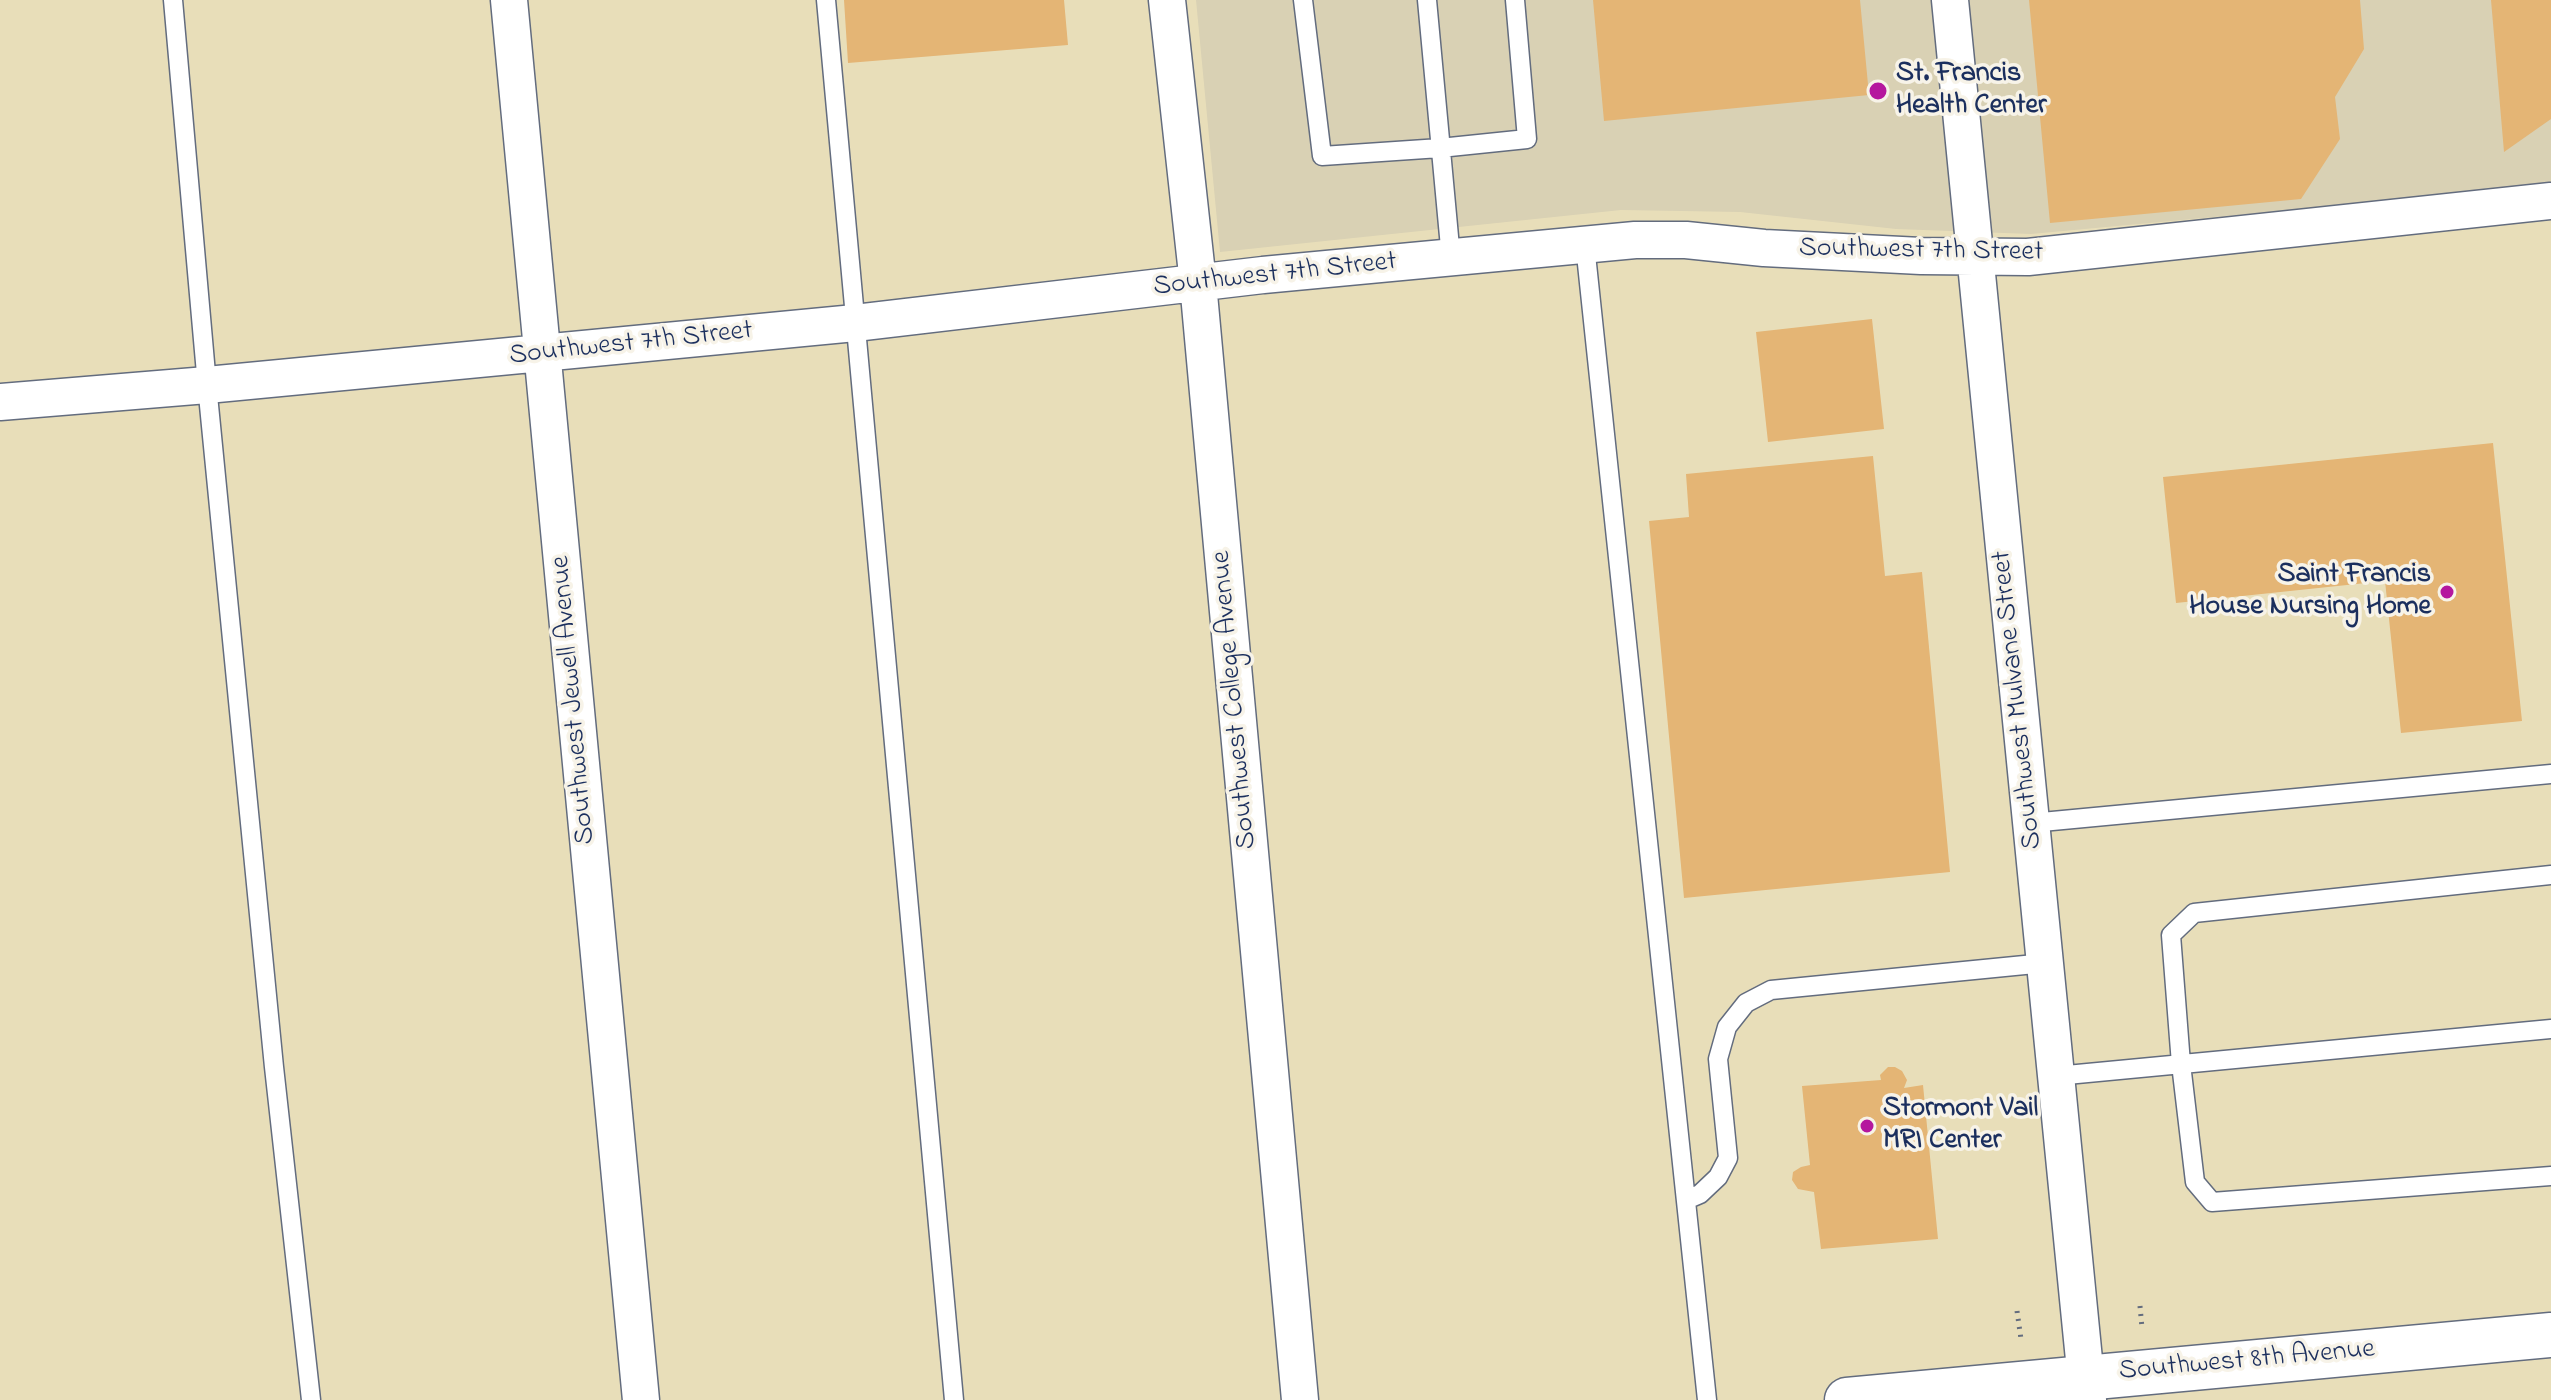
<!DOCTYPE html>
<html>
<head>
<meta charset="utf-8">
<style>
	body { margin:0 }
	canvas { display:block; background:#e8deb9 }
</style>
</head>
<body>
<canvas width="2551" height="1400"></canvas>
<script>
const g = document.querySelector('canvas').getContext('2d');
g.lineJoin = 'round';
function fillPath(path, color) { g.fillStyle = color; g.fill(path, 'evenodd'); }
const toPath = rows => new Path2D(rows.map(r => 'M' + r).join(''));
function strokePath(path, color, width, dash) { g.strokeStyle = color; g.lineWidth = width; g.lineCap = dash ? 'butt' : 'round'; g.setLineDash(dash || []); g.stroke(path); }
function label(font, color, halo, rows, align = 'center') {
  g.font = font + ' "Indie Flower",sans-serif'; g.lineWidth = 7; g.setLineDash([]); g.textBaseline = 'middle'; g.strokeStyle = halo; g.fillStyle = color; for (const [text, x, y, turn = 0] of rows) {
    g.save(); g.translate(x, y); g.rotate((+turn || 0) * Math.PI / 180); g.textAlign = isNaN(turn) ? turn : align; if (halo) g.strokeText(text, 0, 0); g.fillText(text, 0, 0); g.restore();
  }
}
fillPath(toPath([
	[1196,0,2551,0,2551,182,2354,204,2031,234,1896,229,1740,212,1621,210,1220,252]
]), '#d9d1b4');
fillPath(toPath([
	[844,0,1064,0,1068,45,848,63],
	[1593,0,1860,0,1869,95,1604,121],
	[2029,0,2360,0,2364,49,2335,97,2340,139,2301,199,2050,223],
	[2491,0,2551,0,2551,119,2504,152],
	[1872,319,1884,429,1768,442,1756,332],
	[2493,443,2522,721,2401,733,2385,581,2176,603,2163,477],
	[1873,456,1885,576,1922,572,1950,872,1684,898,1649,521,1689,517,1686,474],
	[1888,1067,1895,1067,1902,1071,1907,1080,1904,1088,1923,1085,1938,1239,1821,1249,1814,1192,1798,1189,1792,1180,1793,1172,1801,1167,1810,1165,1802,1086,1881,1080,1880,1075]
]), '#e4b575');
const lane = toPath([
	[173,0,207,385,274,1067,311,1400],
	[826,0,954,1400],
	[1303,0,1322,156,1440,148,1527,139,1515,0],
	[1427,0,1451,258],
	[1585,245,1707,1400],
	[2031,823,2551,774],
	[2551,875,2194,913,2171,935,2181,1064,2195,1182,2212,1202,2551,1176],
	[2056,1076,2551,1029],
	[1686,1200,1700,1194,1718,1177,1728,1158,1718,1059,1727,1027,1746,1003,1771,990,2045,963]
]);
const street = toPath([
	[509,0,641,1400],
	[1167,0,1198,283,1300,1400],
	[1950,0,2088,1400],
	[0,402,207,385,855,323,1263,275,1635,240,1686,240,1764,248,1921,256,2028,257,2551,201]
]);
const secondary = toPath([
	[1847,1400,2551,1335]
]);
strokePath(lane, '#636c7e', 21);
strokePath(street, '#636c7e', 39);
strokePath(secondary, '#636c7e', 47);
strokePath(toPath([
	[2140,1306,2142,1328],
	[2017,1311,2021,1339]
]), '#636c7e', 5, [2, 6]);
strokePath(lane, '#fff', 18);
strokePath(street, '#fff', 36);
strokePath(secondary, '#fff', 44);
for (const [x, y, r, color] of [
	[1878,91,10,"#b5179e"],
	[2447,592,8,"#b5179e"],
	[1867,1126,8,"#b5179e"]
]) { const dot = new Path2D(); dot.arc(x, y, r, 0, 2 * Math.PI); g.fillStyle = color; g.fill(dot); strokePath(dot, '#f7f3e8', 3); }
label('bold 28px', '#1b2f5e', '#f7f3e8', [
	["St. Francis",1896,75],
	["Health Center",1896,107],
	["Saint Francis",2431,576,"right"],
	["House Nursing Home",2431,608,"right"],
	["Stormont Vail",1883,1110],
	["MRI Center",1883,1142]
], 'left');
label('28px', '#1b2f5e', '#f7f3e8', [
	["Southwest 7th Street",1921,252,1],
	["Southwest 7th Street",1275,276,-6],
	["Southwest 7th Street",631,345,-6],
	["Southwest Jewell Avenue",575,700,-95],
	["Southwest College Avenue",1236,700,-95],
	["Southwest Mulvane Street",2019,700,-96],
	["Southwest 8th Avenue",2247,1362,-5]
]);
</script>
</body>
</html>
